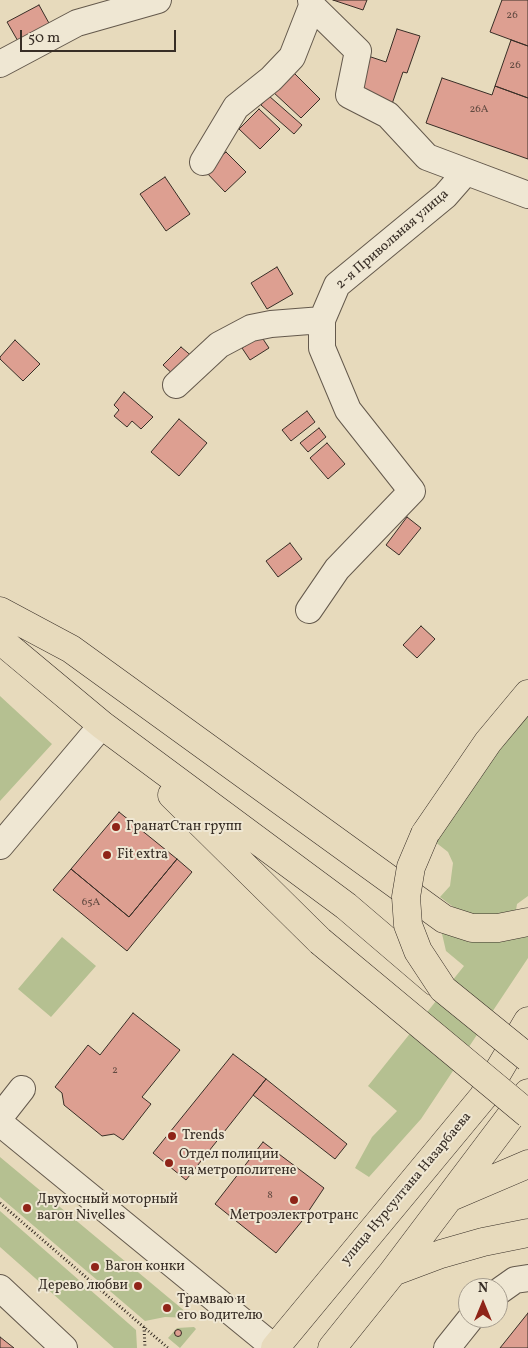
<!DOCTYPE html>
<html>
<head>
<meta charset="utf-8">
<style>
	body { margin:0 }
	#map { position:relative; width:528px; height:1348px; overflow:hidden; background:#e7dabc; font-family:Vollkorn,serif }
	canvas { display:block }
	.north { position:absolute; left:458px; top:1278px; width:50px; height:50px; box-sizing:border-box; background:#efe7d3; border:1px solid #a69d8e; border-radius:50%; rotate:0deg; font-size:14px; font-weight:700; line-height:20px; text-align:center; color:#382e26 }
	.north::after { content:''; display:block; margin:auto; width:18px; height:22px; background:#8f2418; clip-path:polygon(50% 0,100% 100%,50% 72%,0 100%) }
	.scale { position:absolute; left:20px; top:30px; width:156px; height:22px; box-sizing:border-box; border:2px solid #382e26; border-top:0; padding-left:6px; font-size:15px; line-height:18px; white-space:nowrap; color:#382e26; -webkit-text-stroke:4px #efe7d3; paint-order:stroke }
</style>
</head>
<body>
<div id="map">
<canvas width="528" height="1348"></canvas>
<div class="north">N</div>
<div class="scale">50 m</div>
</div>
<script>
const g = document.querySelector('canvas').getContext('2d');
g.lineJoin = 'round';
function fillPath(path, color) { g.fillStyle = color; g.fill(path, 'evenodd'); }
const toPath = rows => new Path2D(rows.map(r => 'M' + r).join(''));
function strokePath(path, color, width, dash) { g.strokeStyle = color; g.lineWidth = width; g.lineCap = dash ? 'butt' : 'round'; g.setLineDash(dash || []); g.stroke(path); }
function label(font, color, halo, rows, align = 'center') {
  g.font = font + ' Vollkorn,serif'; g.lineWidth = 4; g.setLineDash([]); g.textBaseline = 'middle'; g.strokeStyle = halo; g.fillStyle = color; for (const [text, x, y, turn = 0] of rows) {
    g.save(); g.translate(x, y); g.rotate((+turn || 0) * Math.PI / 180); g.textAlign = isNaN(turn) ? turn : align; if (halo) g.strokeText(text, 0, 0); g.fillText(text, 0, 0); g.restore();
  }
}
fillPath(toPath([
	[0,696,52,744,0,801],
	[528,709,528,896,517,904,515,916,494,920,456,909,440,897,450,886,453,863,448,852,434,841],
	[439,921,528,934,528,958,421,1119,369,1177,355,1168,372,1137,397,1111,368,1086,464,966,446,951],
	[62,937,96,966,51,1017,18,989],
	[0,1157,193,1318,165,1317,145,1321,0,1197],
	[0,1211,136,1330,137,1348,114,1348,0,1247],
	[194,1327,196,1329,180,1348,168,1338,177,1328]
]), '#b5c091');
const building = toPath([
	[333,0,367,0,363,10,333,0],
	[502,0,528,0,528,46,490,32,502,0],
	[39,5,50,25,19,43,7,22,39,5],
	[397,29,420,36,407,73,403,72,392,104,356,92,368,56,386,62,397,29],
	[511,40,528,46,528,98,495,86,511,40],
	[292,71,320,99,301,118,272,91,292,71],
	[442,78,492,95,495,86,528,98,528,159,426,123,442,78],
	[269,96,302,125,294,134,261,105,269,96],
	[259,109,280,129,260,149,239,129,259,109],
	[226,152,246,172,225,192,205,171,226,152],
	[165,177,190,214,166,231,140,194,165,177],
	[277,267,293,294,267,309,251,283,277,267],
	[261,336,269,348,250,360,242,348,261,336],
	[15,340,40,364,23,381,0,359,0,357,15,340],
	[181,347,194,358,176,377,163,365,181,347],
	[124,392,153,417,141,429,132,421,127,427,114,416,119,410,114,405,124,392],
	[307,411,315,422,291,441,282,430,307,411],
	[179,419,207,443,179,476,151,452,179,419],
	[319,428,326,437,308,452,300,443,319,428],
	[327,443,345,464,328,479,310,458,327,443],
	[407,517,421,528,399,555,386,545,407,517],
	[290,543,302,559,278,577,266,561,290,543],
	[421,626,435,639,417,658,403,645,421,626],
	[119,812,177,859,129,917,71,869,119,812],
	[177,859,192,872,127,951,53,890,71,869,129,917,177,859],
	[133,1013,180,1050,142,1097,151,1104,123,1140,114,1134,102,1136,64,1105,62,1093,55,1087,88,1045,100,1055,133,1013],
	[233,1054,266,1079,186,1180,153,1153,233,1054],
	[266,1079,347,1144,335,1159,253,1095,266,1079],
	[263,1142,324,1188,302,1221,276,1253,215,1204,263,1142],
	[528,1313,528,1348,500,1348,528,1313],
	'174.5 1333a3.5 3.5 0 1 1 7 0a3.5 3.5 0 1 1-7 0Z',
	[0,1337,14,1348,0,1348,0,1337]
]);
fillPath(building, '#dd9f91');
strokePath(building, '#382e26', 1);
const minor = toPath([
	[312,6,358,51,349,95,388,115,427,157,528,195],
	[0,64,77,23,158,0],
	[203,162,236,107,271,79,292,57,312,6,311,0],
	[176,385,219,345,251,328,271,324,322,320],
	[309,610,337,569,412,491,348,410,322,348,322,320,337,285,445,196,466,172],
	[0,846,102,725],
	[0,1117,22,1089],
	[0,1123,275,1348],
	[0,1288,64,1348],
	[498,1292,515,1280,528,1278],
	[447,1348,471,1318]
]);
const major = toPath([
	[0,611,71,649,444,919,472,928,498,928,528,922],
	[0,640,102,725,346,906,435,982],
	[172,795,320,941],
	[425,834,488,742,528,694],
	[451,1197,528,1164],
	[393,1272,441,1254,483,1242,528,1233],
	[275,1348,483,1097,528,1021],
	[332,1348,393,1272,528,1093]
]);
strokePath(minor, '#64594c', 28);
strokePath(major, '#382e26', 29);
strokePath(toPath([
	[0,1203,168,1348],
	[144,1327,145,1348]
]), '#382e26', 3, [1, 2.5]);
strokePath(minor, '#efe7d3', 26);
strokePath(major, '#e7dabc', 28);
const majorBridge = toPath([
	[425,834,411,867,406,897,408,925,418,951,443,989,528,1058],
	[320,941,528,1114]
]);
strokePath(majorBridge, '#382e26', 29, []);
strokePath(majorBridge, '#e7dabc', 28);
for (const [x, y, r, color] of [
	[116,827,5,"#8f2418"],
	[107,855,5,"#8f2418"],
	[172,1136,5,"#8f2418"],
	[169,1163,5,"#8f2418"],
	[294,1200,5,"#8f2418"],
	[27,1208,5,"#8f2418"],
	[95,1267,5,"#8f2418"],
	[138,1286,5,"#8f2418"],
	[167,1308,5,"#8f2418"]
]) { const dot = new Path2D(); dot.arc(x, y, r, 0, 2 * Math.PI); g.fillStyle = color; g.fill(dot); strokePath(dot, '#efe7d3', 2); }
label('11px', '#614a41', null, [
	["26",512,16],
	["26",515,66],
	["26А",479,110],
	["65А",91,903],
	["2",115,1071],
	["8",270,1196]
]);
label('14px', '#382e26', '#efe7d3', [
	["2-я Привольная улица",393,240,-41],
	["улица Нурсултана Назарбаева",407,1189,-50]
]);
label('14px', '#382e26', '#efe7d3', [
	["ГранатСтан групп",126,827],
	["Fit extra",117,855],
	["Trends",182,1136],
	["Отдел полиции",179,1155],
	["на метрополитене",179,1171],
	["Двухосный моторный",37,1200],
	["вагон Nivelles",37,1216],
	["Метроэлектротранс",294,1216,"center"],
	["Вагон конки",105,1267],
	["Дерево любви",128,1286,"right"],
	["Трамваю и",177,1300],
	["его водителю",177,1316]
], 'left');
</script>
</body>
</html>
